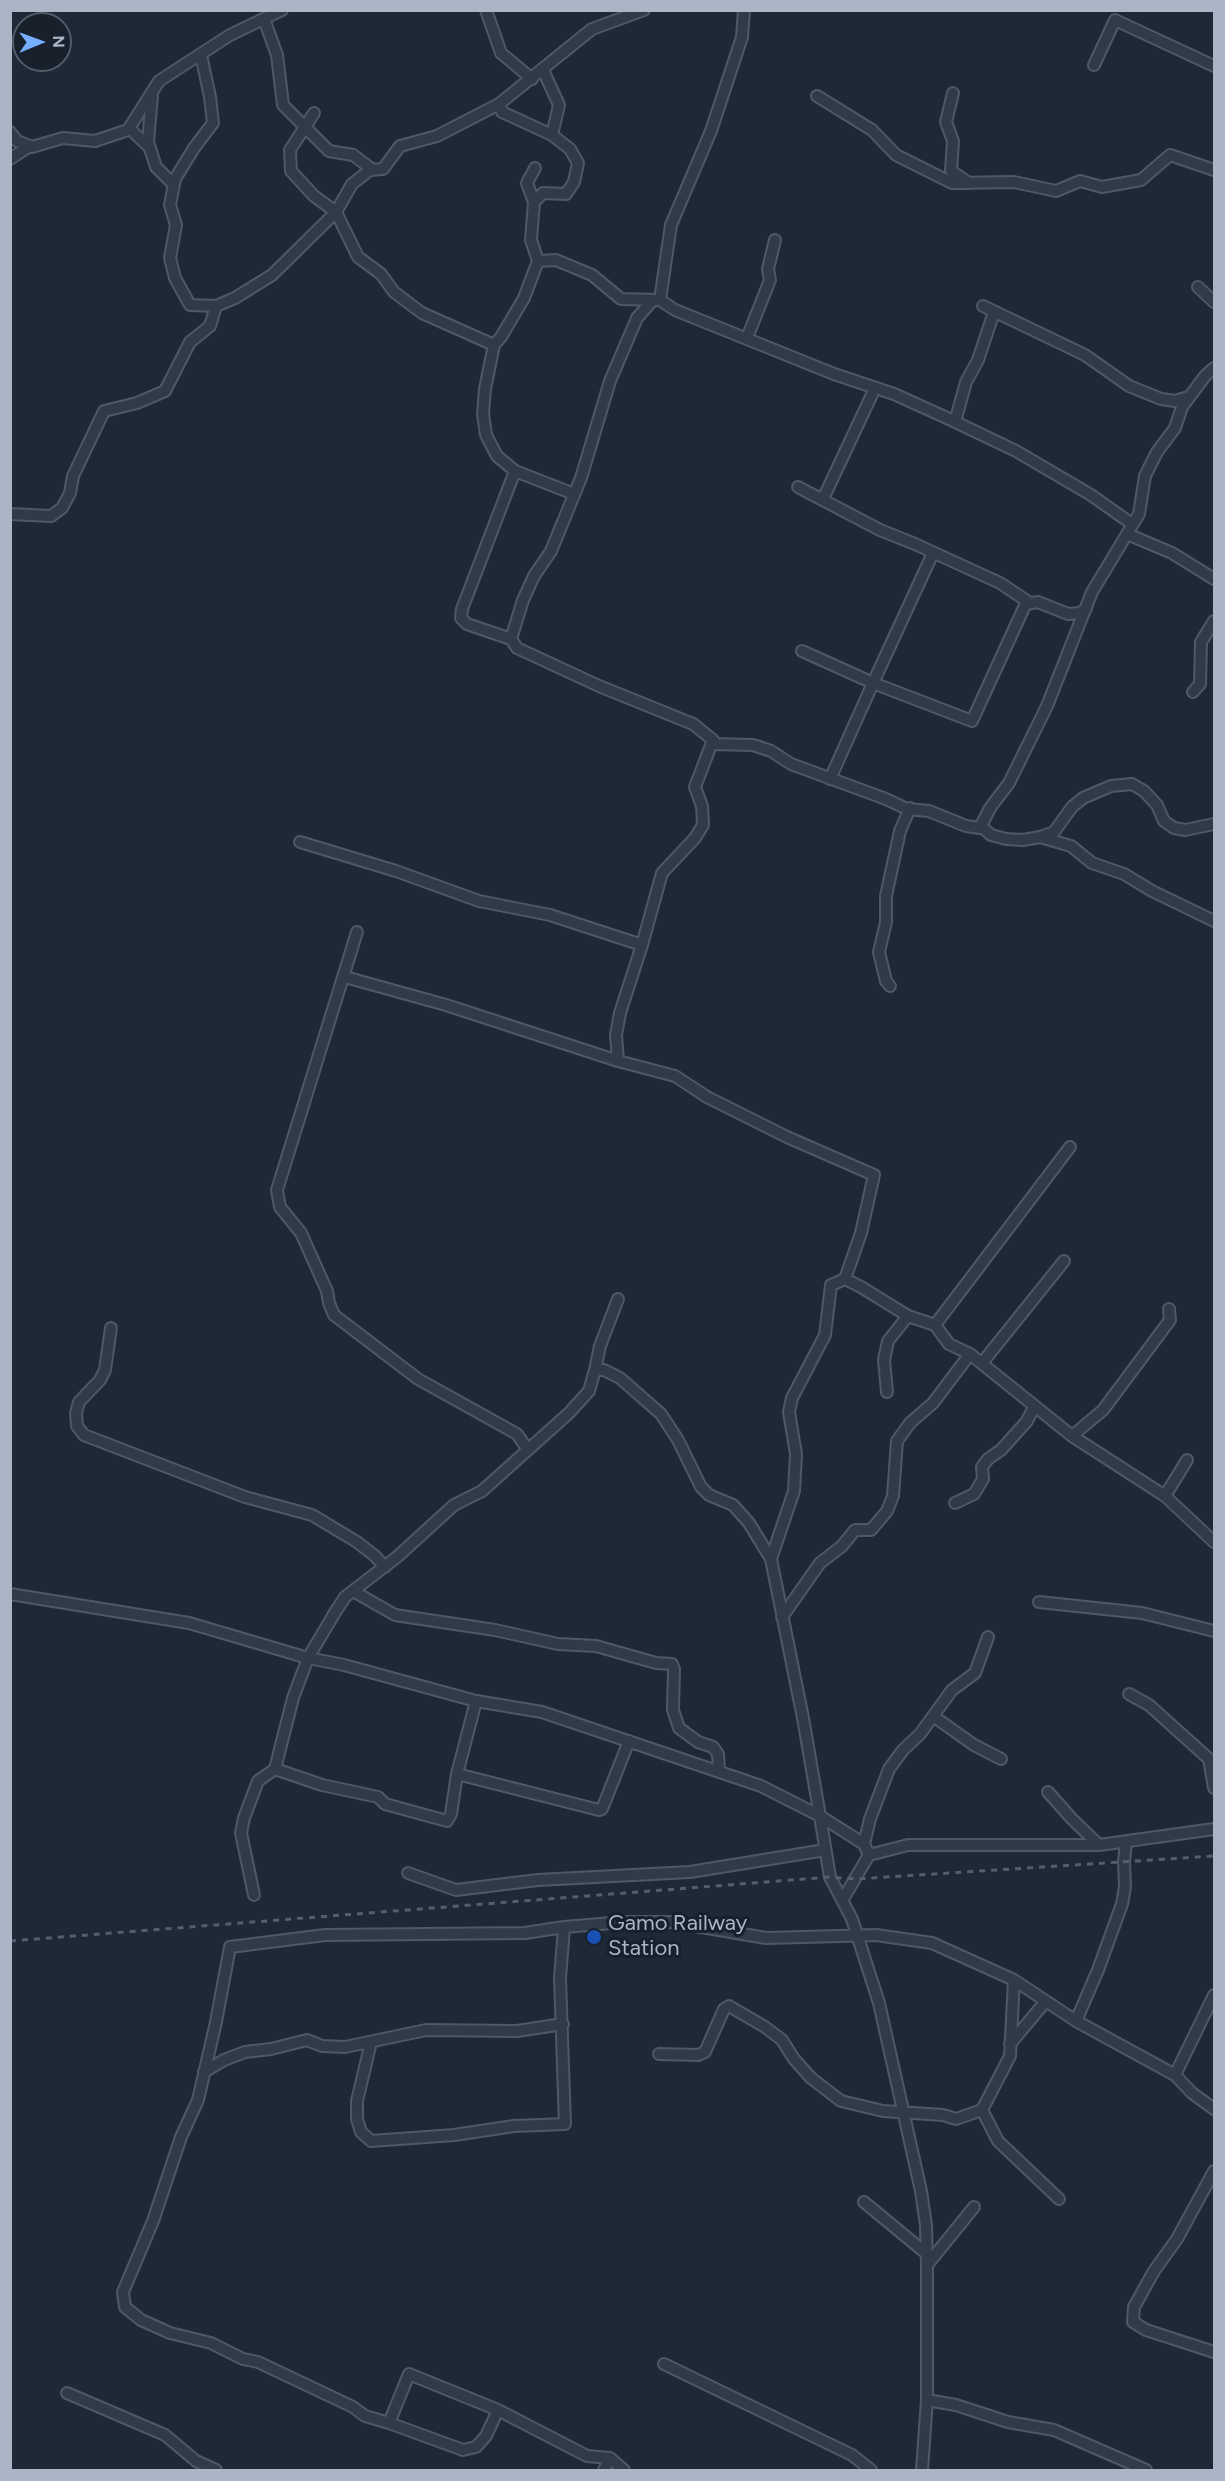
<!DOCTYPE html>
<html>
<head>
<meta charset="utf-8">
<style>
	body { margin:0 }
	#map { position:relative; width:1225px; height:2481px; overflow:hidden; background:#1d2937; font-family:Figtree,sans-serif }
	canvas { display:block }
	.frame { position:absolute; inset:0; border:12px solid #aab5c5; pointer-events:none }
	.north { position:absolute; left:12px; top:12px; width:60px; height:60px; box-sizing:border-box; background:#17202b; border:2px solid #525c69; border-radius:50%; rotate:89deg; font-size:16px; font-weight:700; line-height:24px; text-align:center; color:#aab5c5 }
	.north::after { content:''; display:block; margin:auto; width:21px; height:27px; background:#75aeff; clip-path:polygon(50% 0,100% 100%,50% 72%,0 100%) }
</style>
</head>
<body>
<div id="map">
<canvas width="1225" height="2481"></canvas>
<div class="frame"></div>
<div class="north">N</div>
</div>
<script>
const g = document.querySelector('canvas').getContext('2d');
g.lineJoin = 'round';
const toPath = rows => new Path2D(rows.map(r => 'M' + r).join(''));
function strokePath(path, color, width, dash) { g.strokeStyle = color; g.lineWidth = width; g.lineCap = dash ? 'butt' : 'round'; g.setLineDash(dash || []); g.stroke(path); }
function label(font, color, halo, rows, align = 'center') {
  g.font = font + ' Figtree,sans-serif'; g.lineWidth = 6; g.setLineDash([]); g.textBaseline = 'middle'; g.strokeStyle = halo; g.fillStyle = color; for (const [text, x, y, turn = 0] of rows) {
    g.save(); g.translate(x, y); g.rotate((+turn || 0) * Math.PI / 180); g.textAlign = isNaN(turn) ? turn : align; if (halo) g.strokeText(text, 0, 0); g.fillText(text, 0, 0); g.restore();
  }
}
const street = toPath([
	[486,10,501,53,532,79],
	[264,19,277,55,283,105,329,151,353,155,373,170],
	[201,55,210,97,213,123,194,148,175,179,170,205,176,225,170,258,175,278,190,305,216,306],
	[1094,65,1115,20,1214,66],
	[953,93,946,122,953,141,951,171,969,183],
	[152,96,148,142,156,167,174,185],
	[817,96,872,130,896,155,952,183,1014,182,1056,191,1080,181,1102,187,1141,180,1170,155,1214,170],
	[499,104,502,112,552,135],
	[314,113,290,150,291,171,314,196,336,212,358,257,381,274,394,292,422,313,494,345],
	[129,128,150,148],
	[10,132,17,141,32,147,63,138,95,141,128,130,159,81,230,35,282,10],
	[10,159,30,146],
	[535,168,527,183,534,202,531,240,538,261],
	[534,202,543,193,566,194,574,182,578,163,570,149,552,135,559,105,543,70],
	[1198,287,1214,302],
	[660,300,671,225,711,131,742,37,744,10],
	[983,306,1085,355,1129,386,1161,399,1175,401,1188,397],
	[747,338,770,280,768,269,775,240],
	[955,422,966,382,978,360,994,312],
	[798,487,880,530,915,544,1000,583,1027,601,972,721,873,683,933,553],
	[574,494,515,471,497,456,486,435,483,414,485,389,494,345,501,337,524,298,538,261,556,260,592,275,621,299,660,300,675,310,834,374,894,394,947,418,1016,451,1091,495,1132,524],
	[823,499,875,388],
	[10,514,51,516,62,508,70,493,73,476,104,411,137,403,165,391,190,342,210,326,216,306,235,298,272,275,336,212,352,184,370,170,383,169,400,146,437,136,499,104,592,29,644,10],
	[1127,534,1172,553,1214,579],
	[1026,604,1038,602,1068,614,1079,613,1086,609],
	[511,639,467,624,461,618,462,609,515,471],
	[802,651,873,683,830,779],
	[1193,692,1200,684,1201,642,1214,621],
	[711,744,753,745,771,751,791,764,886,799,907,809,929,811,966,826,980,828,990,808,1009,783,1047,706,1092,592,1139,514,1145,476,1157,452,1175,428,1182,407,1205,376,1214,368],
	[981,826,991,835,1006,839,1023,840,1040,837,1054,832,1072,807,1083,798,1111,786,1132,784,1144,791,1157,805,1164,821,1174,828,1185,830,1214,824],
	[1040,837,1071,846,1092,863,1124,874,1152,891,1214,921],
	[300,842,396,871,479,901,550,915,642,945],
	[357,932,277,1190,280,1207,301,1233,327,1291,329,1303,334,1315,418,1379,517,1434,528,1450],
	[345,977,446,1005,618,1061,675,1076,707,1097,787,1137,874,1175,861,1233,845,1279,861,1287,908,1316,935,1325,949,1344,970,1354,1072,1436,1165,1496,1214,1542],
	[890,986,886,981,879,952,886,922,886,896,900,831,910,808],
	[618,1061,616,1035,620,1013,642,945,662,873,695,838,703,825,702,806,695,787,713,740,693,724,599,686,517,648,511,639,523,600,534,576,551,551,581,478,610,381,637,318,653,300],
	[935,1325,1070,1147],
	[111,1328,105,1370,100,1380,79,1402,76,1413,77,1426,84,1435,245,1497,312,1515,357,1542,375,1556,385,1567],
	[982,1363,1064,1261],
	[595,1370,600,1346,618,1299],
	[887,1392,884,1360,888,1341,908,1316],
	[1072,1436,1103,1410,1170,1320,1169,1309],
	[1165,1496,1187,1460],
	[955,1503,974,1494,983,1479,982,1467,988,1459,1001,1450,1027,1421,1034,1407],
	[353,1591,395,1615,495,1630,558,1644,596,1646,656,1663,672,1664,674,1669,673,1710,679,1728,698,1742,713,1747,718,1754,719,1771],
	[10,1594,189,1623,308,1658,344,1665,476,1701,542,1712,761,1786,820,1816,830,1877,852,1919,879,2003,921,2191,926,2225,927,2265,927,2400,922,2470],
	[1039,1602,1142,1613,1214,1631],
	[782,1617,820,1563,842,1546,855,1530,871,1530,887,1511,893,1496,897,1441,910,1423,933,1403,970,1354],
	[1129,1694,1149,1705,1209,1759,1214,1788],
	[933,1716,974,1745,1001,1759],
	[275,1769,322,1785,378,1797,385,1804,447,1821,451,1814,457,1774,476,1701],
	[457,1774,599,1810,602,1809,629,1741],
	[1048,1792,1072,1819,1099,1845],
	[864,1844,870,1819,889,1769,903,1750,920,1734,952,1690,975,1673,988,1637],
	[869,1855,908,1845,1099,1845,1214,1829],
	[408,1873,456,1890,538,1880,690,1872,825,1850],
	[254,1895,241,1833,244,1818,258,1781,275,1769,293,1698,308,1658,334,1614,345,1597,397,1557,454,1505,482,1491,569,1413,589,1391,595,1370,604,1370,620,1378,661,1414,678,1440,701,1487,709,1495,733,1505,749,1523,771,1559],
	[843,1899,869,1855,864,1844,820,1816,803,1718,771,1559,794,1491,796,1454,789,1412,792,1398,825,1335,831,1285,845,1279],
	[1076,2021,1098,1970,1122,1904,1125,1887,1124,1862,1126,1842],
	[371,2042,357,2101,357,2119,361,2132,371,2141,454,2135,514,2126,565,2124,560,1978,564,1927],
	[1010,2044,1046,2001],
	[659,2054,698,2055,705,2052,724,2009,729,2006,765,2027,782,2040,794,2059,811,2078,841,2101,883,2111,943,2115,956,2119,982,2110,998,2141,1059,2199],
	[204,2072,224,2060,245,2052,271,2049,307,2040,322,2046,345,2047,426,2030,517,2031,563,2024],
	[1175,2075,1214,1995],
	[982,2110,1010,2056,1014,1980],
	[1214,2171,1177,2239,1154,2271,1134,2307,1133,2322,1146,2330,1214,2352],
	[864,2202,927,2254],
	[927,2265,974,2207],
	[664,2364,852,2455,871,2470],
	[67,2393,165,2435,196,2461,216,2470],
	[927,2400,956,2405,1008,2422,1054,2430,1146,2470],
	[498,2410,486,2436,476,2447,463,2450,389,2423,409,2374,498,2410,587,2456,610,2458,624,2470],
	[389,2423,365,2416,353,2407,258,2362,243,2359,211,2343,170,2333,141,2320,125,2307,123,2292,153,2221,181,2137,198,2100,216,2022,230,1947,325,1935,525,1933,564,1927,624,1922,672,1922,766,1938,876,1935,932,1943,1014,1980,1076,2021,1175,2075,1192,2093,1214,2109],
	[604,2470,610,2458]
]);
strokePath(street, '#4e5866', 14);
strokePath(street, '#313b47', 10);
strokePath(toPath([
	[10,1941,830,1877,856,1879,1214,1856]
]), '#525f6f', 3, [6, 6]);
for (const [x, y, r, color] of [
	[594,1937,8,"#1a4fb4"]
]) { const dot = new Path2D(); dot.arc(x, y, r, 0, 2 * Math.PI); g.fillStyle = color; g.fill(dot); strokePath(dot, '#17202b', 2); }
label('22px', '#aab5c5', '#17202b', [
	["Gamo Railway",608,1924],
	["Station",608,1949]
], 'left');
</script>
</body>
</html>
